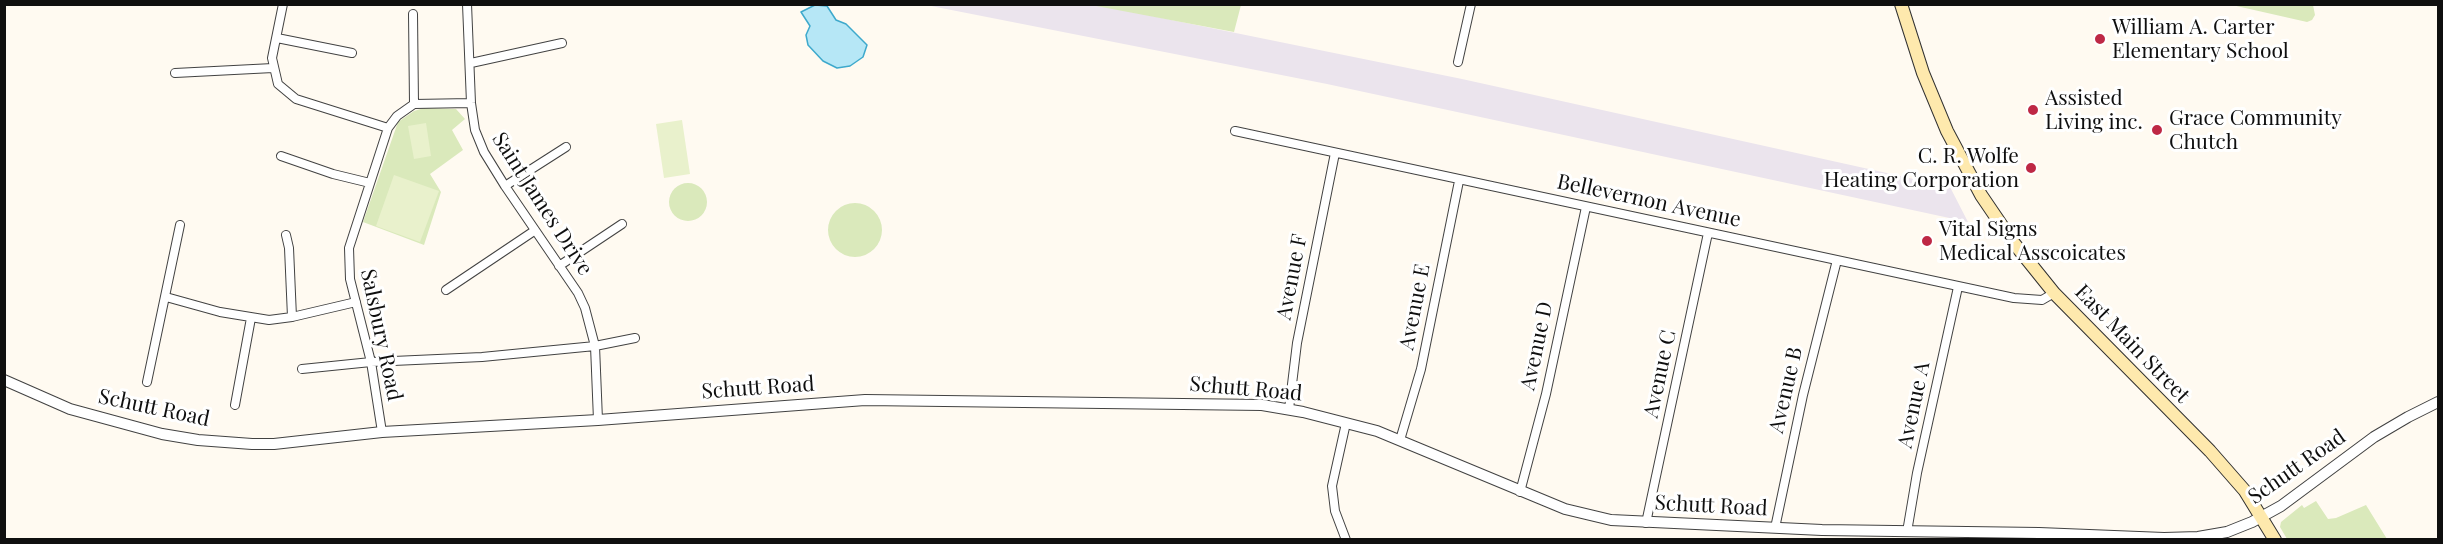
<!DOCTYPE html>
<html>
<head>
<meta charset="utf-8">
<style>
	body { margin:0 }
	#map { position:relative; width:2443px; height:544px; overflow:hidden; background:#fffaf1; font-family:"Playfair Display",serif }
	canvas { display:block }
	.frame { position:absolute; inset:0; border:6px solid #0f0f0f; pointer-events:none }
</style>
</head>
<body>
<div id="map">
<canvas width="2443" height="544"></canvas>
<div class="frame"></div>
</div>
<script>
const g = document.querySelector('canvas').getContext('2d');
g.lineJoin = 'round';
function fillPath(path, color) { g.fillStyle = color; g.fill(path, 'evenodd'); }
const toPath = rows => new Path2D(rows.map(r => 'M' + r).join(''));
function strokePath(path, color, width, dash) { g.strokeStyle = color; g.lineWidth = width; g.lineCap = dash ? 'butt' : 'round'; g.setLineDash(dash || []); g.stroke(path); }
function label(font, color, halo, rows, align = 'center') {
  g.font = font + ' "Playfair Display",serif'; g.lineWidth = 6; g.setLineDash([]); g.textBaseline = 'middle'; g.strokeStyle = halo; g.fillStyle = color; for (const [text, x, y, turn = 0] of rows) {
    g.save(); g.translate(x, y); g.rotate((+turn || 0) * Math.PI / 180); g.textAlign = isNaN(turn) ? turn : align; if (halo) g.strokeText(text, 0, 0); g.fillText(text, 0, 0); g.restore();
  }
}
fillPath(toPath([
	[926,5,1098,5,1462,79,1950,187,1968,222,1327,84]
]), '#ebe4ed');
fillPath(toPath([
	[1091,5,1241,4,1241,5,1234,32],
	[2232,5,2316,5,2313,5,2315,15,2312,20,2307,22],
	[424,108,456,109,465,119,452,130,463,150,430,174,441,192,424,245,363,222,398,122,414,111],
	'669 202a19 19 0 1 1 38 0a19 19 0 1 1-38 0Z',
	'828 230a27 27 0 1 1 54 0a27 27 0 1 1-54 0Z',
	[2316,501,2328,519,2336,518,2366,505,2387,539,2287,539,2280,527,2281,522,2302,505,2304,508]
]), '#dae9bb');
fillPath(toPath([
	[682,120,690,174,664,178,656,124],
	[426,123,431,156,414,159,408,126],
	[394,175,439,191,420,242,376,226]
]), '#e9f1cc');
const water = toPath([
	[815,5,827,6,836,20,846,24,867,45,863,57,850,66,837,68,823,61,808,45,806,35,810,26,801,12,815,5]
]);
fillPath(water, '#b6e7f6');
strokePath(water, '#3ea9cc', 1.5);
const minor = toPath([
	[283,4,272,58,278,84,296,99,388,128],
	[467,4,471,103,475,130,484,152,505,186,578,293,585,308,595,346,598,420],
	[413,14,414,104],
	[277,38,352,53],
	[1458,62,1471,4],
	[471,63,562,43],
	[175,73,273,68],
	[1235,131,2014,298,2042,300,2054,293],
	[281,156,333,174,370,183],
	[505,186,566,147],
	[286,235,289,248,292,317],
	[559,266,622,224],
	[446,290,534,231],
	[166,297,220,312,269,320,292,317,356,302],
	[302,369,371,362,482,357,595,346,635,338],
	[147,382,180,225],
	[235,405,251,318],
	[1289,409,1297,343,1335,153],
	[382,432,371,362,350,279,349,248,388,128,397,116,414,104,471,103],
	[1400,440,1421,369,1459,181],
	[1520,492,1546,394,1586,207],
	[1646,523,1708,233],
	[1775,528,1803,395,1837,260],
	[1907,532,1917,473,1958,287],
	[1346,540,1335,511,1332,486,1346,423]
]);
const tertiary = toPath([
	[4,380,70,409,162,434,198,440,252,444,274,444,382,432,598,420,865,400,1262,405,1303,412,1377,431,1565,509,1611,520,1822,530,2039,533,2164,538,2198,537,2227,532,2252,522,2281,506,2374,437,2408,417,2438,402]
]);
const secondary = toPath([
	[1901,4,1923,73,1947,131,1981,195,2013,242,2054,293,2210,451,2245,491,2275,540]
]);
strokePath(minor, '#424242', 10);
strokePath(tertiary, '#424242', 12);
strokePath(secondary, '#313131', 14);
strokePath(minor, '#fff', 8);
strokePath(tertiary, '#fff', 10);
strokePath(secondary, '#fee9ad', 12);
for (const [x, y, r, color] of [
	[2100,39,6,"#be2845"],
	[2033,110,6,"#be2845"],
	[2157,130,6,"#be2845"],
	[2031,168,6,"#be2845"],
	[1927,241,6,"#be2845"]
]) { const dot = new Path2D(); dot.arc(x, y, r, 0, 2 * Math.PI); g.fillStyle = color; g.fill(dot); strokePath(dot, '#fff', 2); }
label('21px', '#0f0f0f', '#fff', [
	["William A. Carter",2112,27],
	["Elementary School",2112,51],
	["Assisted",2045,98],
	["Living inc.",2045,122],
	["Grace Community",2169,118],
	["Chutch",2169,142],
	["C. R. Wolfe",2019,156,"right"],
	["Heating Corporation",2019,180,"right"],
	["Vital Signs",1939,229],
	["Medical Asscoicates",1939,253]
], 'left');
label('21px', '#0f0f0f', '#fff', [
	["Bellevernon Avenue",1649,201,12],
	["Saint James Drive",542,204,57],
	["Avenue F",1292,277,-79],
	["Avenue E",1415,307,-79],
	["Salsbury Road",381,335,78],
	["East Main Street",2132,344,46],
	["Avenue D",1537,346,-78],
	["Avenue C",1660,374,-78],
	["Schutt Road",758,388,-4],
	["Schutt Road",1246,389,5],
	["Avenue B",1786,390,-77],
	["Avenue A",1914,405,-78],
	["Schutt Road",154,408,12],
	["Schutt Road",2297,467,-35],
	["Schutt Road",1711,506,3]
]);
</script>
</body>
</html>
